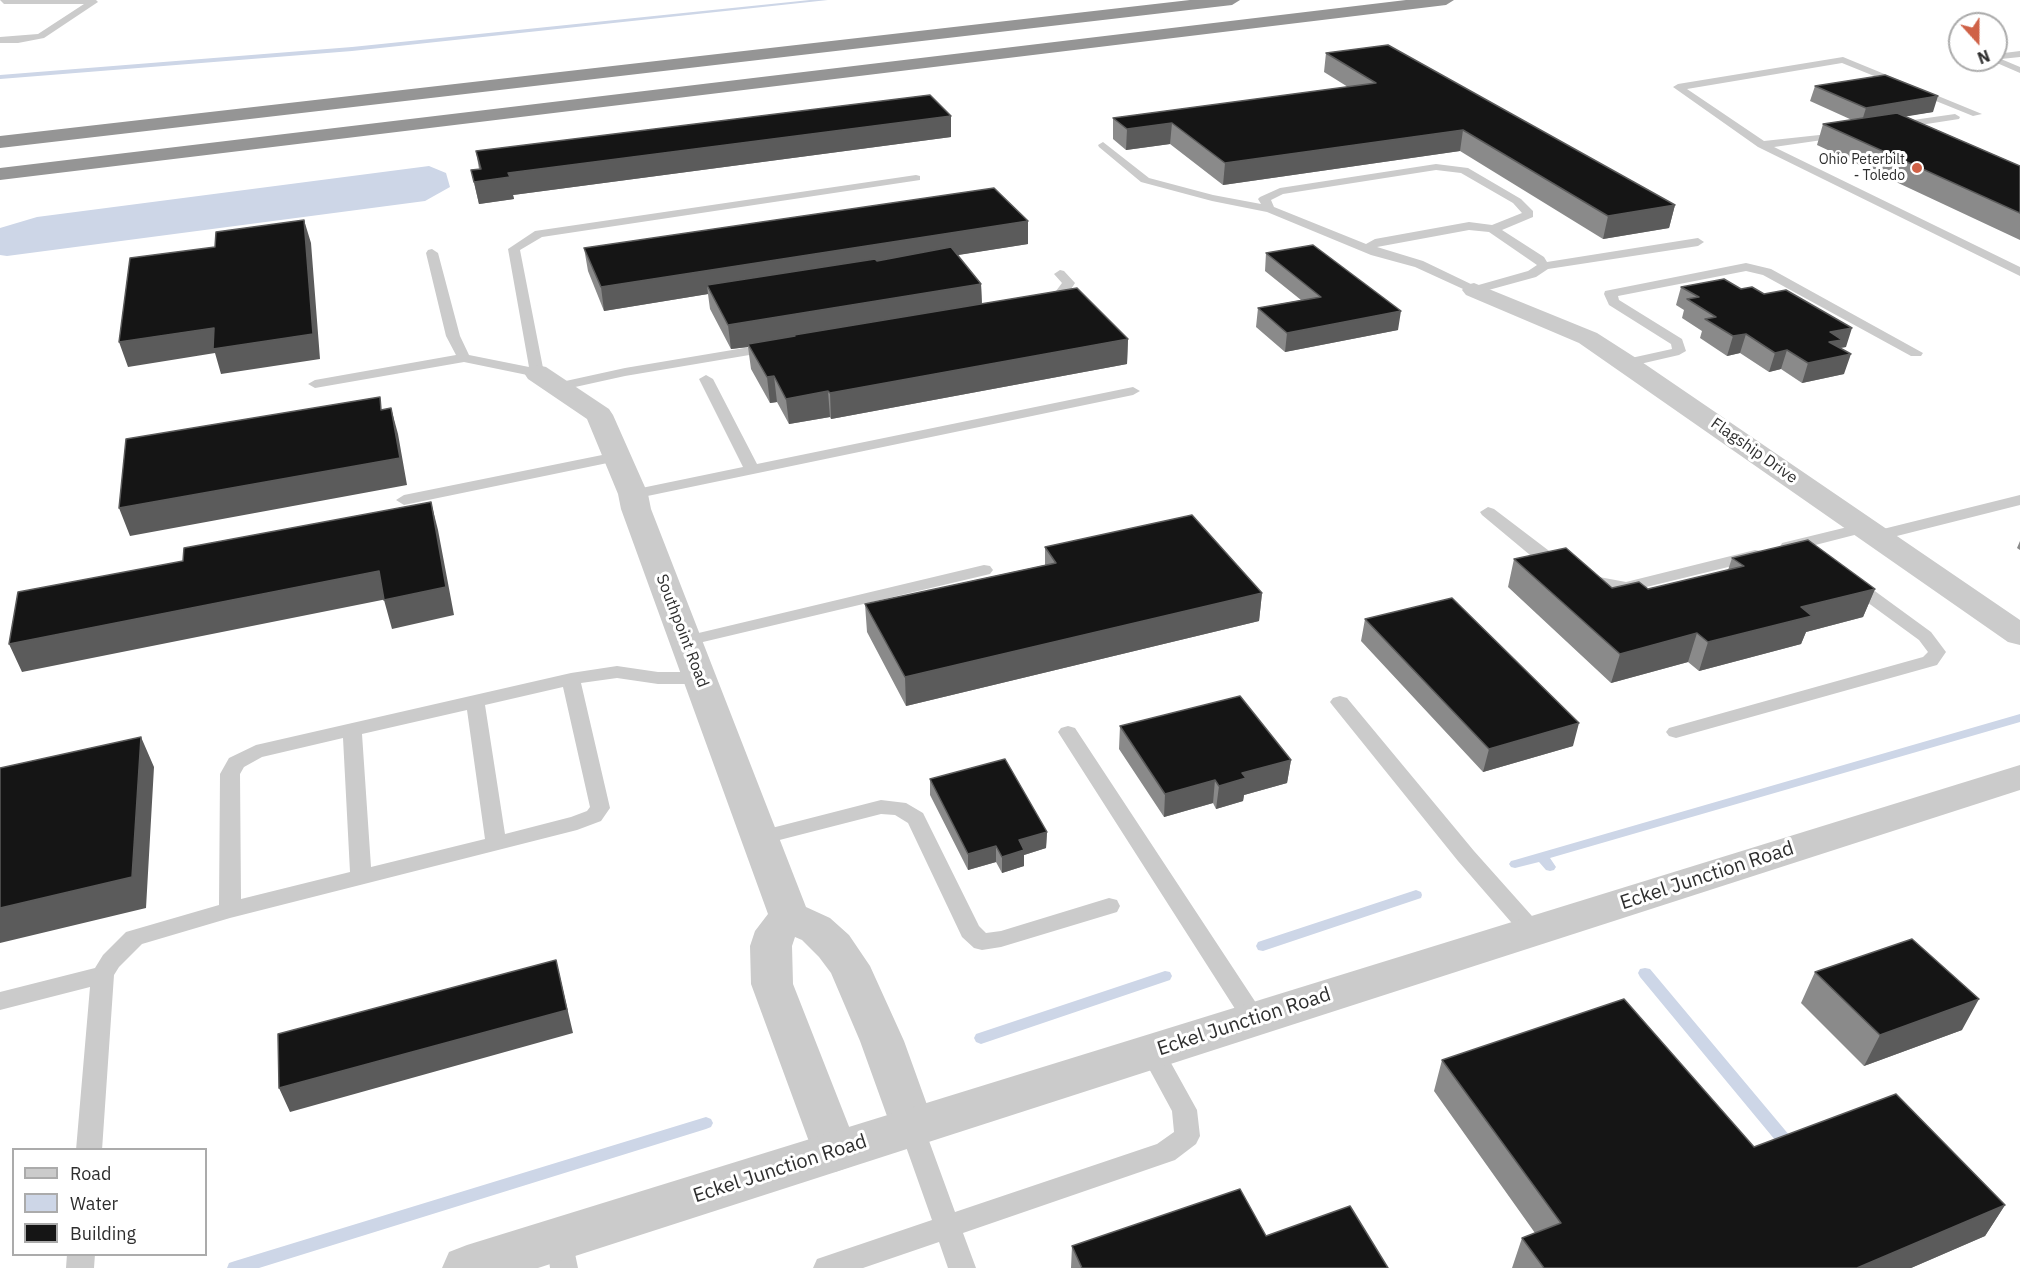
<!DOCTYPE html>
<html>
<head>
<meta charset="utf-8">
<style>
	body { margin:0 }
	#map { position:relative; width:2020px; height:1268px; overflow:hidden; background:#fff; font-family:"IBM Plex Sans",sans-serif }
	canvas { display:block }
	.legend { position:absolute; left:12px; top:1148px; width:195px; height:108px; box-sizing:border-box; background:#fff; border:2px solid #ababab; margin:0; padding:8px 10px; list-style:none; font-size:18px; color:#2e2e2e }
	.legend li { display:flex; align-items:center; gap:12px; height:30px }
	.legend b { width:30px; border:2px solid #ababab }
	.north { position:absolute; left:1948px; top:12px; width:60px; height:60px; box-sizing:border-box; background:#fff; border:2px solid #ababab; border-radius:50%; rotate:159deg; font-size:16px; font-weight:700; line-height:24px; text-align:center; color:#2e2e2e }
	.north::after { content:''; display:block; margin:auto; width:21px; height:27px; background:#cf6147; clip-path:polygon(50% 0,100% 100%,50% 72%,0 100%) }
</style>
</head>
<body>
<div id="map">
<canvas width="2020" height="1268"></canvas>
<ul class="legend">
<li><b style="height:8px;background:#cbcbcb"></b>Road</li>
<li><b style="height:16px;background:#cdd6e7"></b>Water</li>
<li><b style="height:16px;background:#151515"></b>Building</li>
</ul>
<div class="north">N</div>
</div>
<script>
const g = document.querySelector('canvas').getContext('2d');
g.lineJoin = 'round';
function fillPath(path, color) { g.fillStyle = color; g.fill(path, 'evenodd'); }
const toPath = rows => new Path2D(rows.map(r => 'M' + r).join(''));
function strokePath(path, color, width, dash) { g.strokeStyle = color; g.lineWidth = width; g.lineCap = dash ? 'butt' : 'round'; g.setLineDash(dash || []); g.stroke(path); }
function label(font, color, halo, rows, align = 'center') {
  g.font = font + ' "IBM Plex Sans",sans-serif'; g.lineWidth = 6; g.setLineDash([]); g.textBaseline = 'middle'; g.strokeStyle = halo; g.fillStyle = color; for (const [text, x, y, turn = 0] of rows) {
    g.save(); g.translate(x, y); g.rotate((+turn || 0) * Math.PI / 180); g.textAlign = isNaN(turn) ? turn : align; if (halo) g.strokeText(text, 0, 0); g.fillText(text, 0, 0); g.restore();
  }
}
fillPath(toPath([
	[429,166,446,173,450,187,425,201,7,256,0,255,0,228,37,217]
]), '#cdd6e7');
fillPath(toPath([
	[810,0,828,0,352,51,0,79,0,75,352,47,810,0],
	[2020,714,2020,722,1550,858,1556,867,1554,870,1550,871,1546,870,1539,862,1515,868,1511,867,1509,864,1511,861,1515,860,2020,714],
	[1416,890,1421,892,1422,895,1421,898,1263,951,1258,950,1256,946,1258,942,1416,890],
	[1645,968,1650,969,1795,1142,1797,1147,1795,1152,1790,1153,1785,1152,1640,977,1638,973,1640,969,1645,968],
	[1165,971,1170,972,1172,976,1170,980,981,1044,976,1042,974,1038,976,1034,1165,971],
	[706,1117,711,1119,713,1123,711,1127,706,1129,259,1268,227,1268,229,1263,235,1261,706,1117]
]), '#cdd6e7');
fillPath(toPath([
	[0,0,96,0,98,2,44,38,18,43,0,43,0,37,38,34,84,4,4,4,0,0],
	[2020,51,2020,57,2001,59,2020,67,2020,73,1990,60,1996,60,1996,54,2020,51],
	[1843,57,1982,114,1973,116,1842,63,1687,89,1764,141,1847,132,1847,136,1843,137,1774,147,2020,267,2020,276,1758,147,1673,87,1678,84,1843,57],
	[1955,114,1960,117,1959,119,1907,127,1902,130,1894,125,1899,122,1955,114],
	[1103,142,1149,178,1213,195,1261,204,1258,199,1260,197,1280,188,1436,164,1468,168,1521,199,1533,211,1533,217,1502,230,1544,257,1547,262,1698,238,1704,242,1698,246,1548,269,1536,277,1474,294,1415,267,1371,255,1267,212,1212,201,1141,182,1099,147,1098,145,1103,142],
	[1436,170,1461,173,1513,203,1522,213,1492,225,1469,222,1375,239,1366,244,1274,207,1271,200,1283,194,1436,170],
	[1469,230,1489,232,1537,265,1528,271,1475,286,1423,261,1377,247,1469,230],
	[916,175,920,176,920,180,542,237,520,250,544,373,542,376,537,377,464,362,315,388,308,384,315,380,456,355,446,336,426,253,428,250,432,249,438,253,460,336,469,355,529,367,508,249,535,231,916,175],
	[1746,263,1771,269,1923,353,1921,356,1911,356,1763,275,1746,271,1618,296,1619,300,1682,339,1686,351,1679,355,1627,367,1622,366,1620,363,1622,360,1672,349,1671,344,1609,305,1604,294,1605,291,1746,263],
	[1060,270,1064,271,1075,283,1066,297,1043,304,1038,303,1036,300,1038,297,1056,291,1062,283,1054,274,1060,270],
	[774,343,779,344,781,347,779,350,625,376,557,391,550,387,552,384,625,368,774,343],
	[706,375,713,379,757,464,1133,387,1140,391,1133,395,633,499,627,497,625,494,627,491,743,467,699,379,706,375],
	[617,452,625,457,622,460,404,505,396,500,404,495,617,452],
	[2020,495,2020,505,1877,541,1869,536,1871,532,2020,495],
	[1488,507,1494,509,1565,563,1568,567,1565,571,1553,571,1536,560,1482,515,1480,512,1488,507],
	[1864,523,1872,528,1870,531,1788,552,1780,547,1782,543,1864,523],
	[1755,550,1761,551,1763,555,1761,559,1626,592,1584,586,1574,579,1577,575,1583,574,1626,582,1755,550],
	[984,565,990,566,993,570,990,574,686,646,680,645,677,641,680,637,686,636,984,565],
	[1851,577,1857,578,1931,632,1946,652,1937,665,1676,738,1669,736,1666,732,1669,728,1923,657,1928,652,1919,640,1845,586,1842,582,1845,578,1851,577],
	[617,666,658,672,700,672,707,674,709,678,707,682,700,684,658,684,617,678,581,683,610,808,601,821,577,830,230,918,142,944,119,967,114,975,102,1150,76,1150,90,987,0,1010,0,992,95,968,103,955,126,932,219,905,220,774,229,758,256,745,571,673,617,666],
	[563,687,590,807,587,811,571,817,505,834,485,705,563,687],
	[467,710,485,839,371,867,362,734,467,710],
	[343,738,350,872,241,899,240,774,244,767,262,757,343,738],
	[1340,696,1347,698,1474,851,1540,925,1543,931,1540,937,1532,939,1524,937,1458,861,1333,706,1330,702,1333,698,1340,696],
	[1068,726,1075,728,1262,1012,1266,1019,1262,1026,1254,1028,1246,1026,1058,732,1061,728,1068,726],
	[881,800,906,803,923,813,979,926,986,933,1001,931,1109,898,1117,900,1120,906,1117,912,1001,947,982,950,974,948,962,937,908,823,895,815,881,814,760,845,753,843,749,838,753,833,760,831,881,800],
	[1152,1042,1161,1045,1197,1110,1200,1136,1196,1144,1175,1160,963,1233,976,1268,948,1268,939,1242,863,1268,813,1268,817,1259,932,1220,899,1127,903,1119,912,1116,921,1119,955,1212,1157,1144,1174,1132,1172,1111,1140,1052,1143,1045,1152,1042],
	[559,1227,569,1230,572,1239,578,1268,550,1268,546,1239,549,1230,559,1227],
	[67,1254,95,1254,94,1268,66,1268,67,1254]
]), '#cbcbcb');
fillPath(toPath([
	[1474,283,1597,333,1636,358,2020,620,2020,645,2008,642,1579,343,1466,295,1462,290,1466,285,1474,283],
	[537,365,546,367,609,409,613,415,648,494,651,509,806,907,830,918,849,935,870,966,904,1041,935,1127,928,1141,912,1147,896,1141,860,1041,831,973,819,957,802,940,795,937,792,946,793,984,859,1152,852,1166,835,1172,818,1166,751,984,750,946,755,931,768,914,621,509,618,494,587,419,528,379,524,373,528,367,537,365]
]), '#cbcbcb');
fillPath(toPath([
	[2020,765,2020,790,538,1268,442,1268,449,1252,467,1245,2020,765]
]), '#cbcbcb');
fillPath(toPath([
	[1190,0,1240,0,1232,5,0,148,0,136,1190,0],
	[1406,0,1454,0,1446,5,0,180,0,168,1406,0]
]), '#959595');
fillPath(toPath([
	[1326,53,1675,205,1669,228,1603,239,1460,151,1223,185,1170,144,1126,150,1113,139,1113,118,1348,87,1324,72],
	[1815,86,1933,112,1905,116,2020,166,2020,240,1817,145,1823,124,1852,120,1810,101],
	[951,116,951,137,513,195,514,199,479,204,471,170,479,169,476,151],
	[1028,221,1028,244,957,255,981,284,982,303,1128,339,1127,364,831,419,830,417,789,424,777,402,770,403,751,369,748,347,731,349,710,309,708,294,604,311,588,271,584,248],
	[1266,253,1398,330,1285,352,1256,327,1258,308,1301,300,1265,271],
	[1681,287,1846,347,1840,348,1844,374,1802,383,1781,369,1769,372,1740,353,1727,356,1700,338,1702,331,1682,318,1684,310,1676,305],
	[2020,541,2020,550,2017,548],
	[1045,547,1262,593,1259,621,906,706,867,632,865,604,1045,565],
	[1732,558,1875,589,1863,617,1806,632,1801,644,1699,671,1688,662,1611,683,1508,587,1514,559,1612,588,1648,589,1728,570],
	[1365,619,1573,746,1483,772,1361,641],
	[1120,726,1291,760,1287,783,1244,795,1243,801,1216,809,1213,803,1164,817,1119,749],
	[930,779,1047,832,1046,848,1024,855,1024,866,1002,873,996,862,968,870,930,795],
	[1815,972,1962,1030,1864,1066,1801,1003],
	[1442,1060,1754,1147,2005,1205,1985,1236,1911,1268,1512,1268,1522,1238,1535,1233,1434,1091],
	[1266,1236,1388,1268,1071,1268,1072,1246]
]), '#8a8a8a');
fillPath(toPath([
	[1938,96,1933,112,1861,124,1866,108],
	[951,116,951,137,513,195,514,199,479,204,474,182,508,173],
	[1172,123,1170,144,1126,150,1127,129],
	[1463,130,1460,151,1223,185,1225,163],
	[1675,205,1669,228,1603,239,1608,216],
	[304,220,311,243,320,359,221,374,215,353,128,367,119,342,214,328],
	[1028,221,1028,244,712,294,707,285,708,294,604,311,601,287],
	[981,284,982,308,794,335,794,339,748,344,748,347,731,349,728,325],
	[1401,311,1398,330,1285,352,1287,333],
	[1852,328,1846,347,1839,348,1851,354,1844,374,1802,383,1808,363,1830,332],
	[1746,334,1740,353,1727,356,1733,336],
	[1128,339,1127,364,831,419,830,393],
	[1787,350,1781,369,1769,372,1775,353],
	[774,376,777,402,770,403,767,377],
	[828,391,830,417,789,424,786,399],
	[391,408,398,434,407,485,130,536,119,508],
	[431,502,438,530,454,615,392,629,384,600],
	[379,571,387,599,22,672,9,644],
	[1875,589,1863,617,1806,632,1801,644,1699,671,1708,642,1801,607],
	[1262,593,1259,621,906,706,905,677],
	[1697,633,1688,662,1611,683,1620,654],
	[1579,723,1573,746,1483,772,1489,749],
	[141,737,154,767,146,908,0,943,0,908],
	[1291,760,1287,783,1244,795,1243,801,1216,809,1219,786,1242,773],
	[1215,780,1213,803,1164,817,1165,794],
	[1047,832,1046,848,1024,855,1024,866,1002,873,1002,857,1019,840],
	[996,846,996,862,968,870,968,854],
	[556,960,573,1033,290,1112,279,1088],
	[1979,999,1962,1030,1864,1066,1880,1035],
	[2005,1205,1985,1236,1911,1268,1857,1268]
]), '#5b5b5b');
const building = toPath([
	[1388,45,1675,205,1608,216,1463,130,1225,163,1172,123,1127,129,1113,118,1376,83,1326,53,1388,45],
	[1885,75,1938,96,1866,108,1815,86,1885,75],
	[930,95,951,116,508,173,510,177,474,182,471,170,481,169,476,151,930,95],
	[1897,113,2020,166,2020,213,1823,124,1897,113],
	[994,188,1028,221,601,287,584,248,994,188],
	[304,220,313,334,213,349,214,328,119,342,130,258,215,247,216,232,304,220],
	[1313,245,1401,311,1287,333,1258,308,1321,297,1266,253,1313,245],
	[951,247,981,284,728,325,707,285,875,259,877,261,951,247],
	[1724,279,1741,289,1752,287,1764,294,1786,290,1852,328,1830,332,1842,340,1829,342,1851,354,1808,363,1787,350,1775,353,1746,334,1733,336,1705,319,1716,317,1687,299,1699,297,1681,287,1724,279],
	[1077,288,1128,339,830,393,828,391,786,399,774,376,767,377,748,344,795,336,794,335,1077,288],
	[380,397,381,410,391,408,400,458,119,508,126,439,380,397],
	[431,502,446,587,384,600,379,571,9,644,18,592,183,561,184,548,431,502],
	[1192,515,1262,593,905,677,865,604,1056,563,1045,547,1192,515],
	[1808,540,1875,589,1801,607,1812,616,1708,642,1697,633,1620,654,1514,559,1566,548,1612,588,1639,582,1648,589,1744,566,1732,558,1808,540],
	[1452,598,1579,723,1489,749,1365,619,1452,598],
	[1240,696,1291,760,1242,773,1246,778,1219,786,1215,780,1165,794,1120,726,1240,696],
	[141,737,132,877,0,908,0,768,141,737],
	[1005,759,1047,832,1019,840,1024,850,1002,857,996,846,968,854,930,779,1005,759],
	[1912,939,1979,999,1880,1035,1815,972,1912,939],
	[556,960,567,1010,279,1088,278,1034,556,960],
	[1624,999,1754,1147,1896,1094,2005,1205,1857,1268,1544,1268,1522,1238,1561,1223,1442,1060,1624,999],
	[1240,1189,1266,1236,1350,1206,1388,1268,1082,1268,1072,1246,1240,1189]
]);
fillPath(building, '#151515');
strokePath(building, '#5b5b5b', 1.5);
for (const [x, y, r, color] of [
	[1917,168,6,"#cf6147"]
]) { const dot = new Path2D(); dot.arc(x, y, r, 0, 2 * Math.PI); g.fillStyle = color; g.fill(dot); strokePath(dot, '#fff', 2); }
label('14px', '#2e2e2e', '#fff', [
	["Ohio Peterbilt",1905,160],
	["- Toledo",1905,176]
], 'right');
label('16px', '#2e2e2e', '#fff', [
	["Flagship Drive",1754,451,35],
	["Southpoint Road",682,631,69]
]);
label('20px', '#2e2e2e', '#fff', [
	["Eckel Junction Road",1707,876,-18],
	["Eckel Junction Road",1244,1022,-18],
	["Eckel Junction Road",780,1169,-18]
]);
</script>
</body>
</html>
